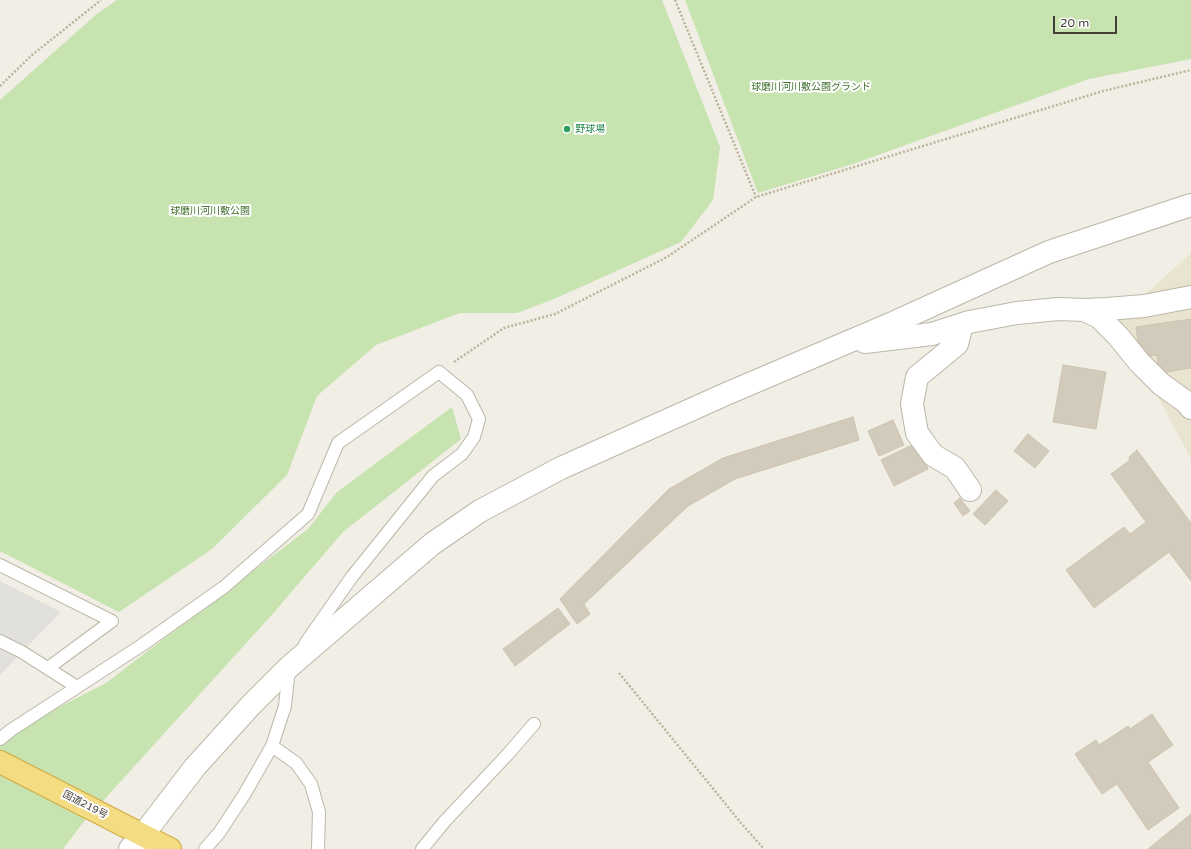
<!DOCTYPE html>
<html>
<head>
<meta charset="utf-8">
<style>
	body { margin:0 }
	#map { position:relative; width:1191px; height:849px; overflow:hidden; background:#f1eee5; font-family:"Varela Round",sans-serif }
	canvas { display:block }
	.scale { position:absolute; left:1053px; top:16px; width:64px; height:18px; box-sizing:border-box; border:2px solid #433f35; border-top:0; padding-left:5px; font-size:12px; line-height:14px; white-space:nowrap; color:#433f35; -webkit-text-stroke:3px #fff; paint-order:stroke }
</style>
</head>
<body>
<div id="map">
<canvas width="1191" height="849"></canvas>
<div class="scale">20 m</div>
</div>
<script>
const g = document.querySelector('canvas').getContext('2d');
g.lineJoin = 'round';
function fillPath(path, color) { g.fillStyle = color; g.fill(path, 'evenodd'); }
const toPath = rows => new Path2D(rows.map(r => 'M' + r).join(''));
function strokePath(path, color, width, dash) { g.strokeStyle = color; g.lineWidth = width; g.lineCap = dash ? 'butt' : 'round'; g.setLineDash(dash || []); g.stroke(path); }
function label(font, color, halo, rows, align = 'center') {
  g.font = font + ' "Varela Round","Noto Sans JP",sans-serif'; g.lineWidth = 4; g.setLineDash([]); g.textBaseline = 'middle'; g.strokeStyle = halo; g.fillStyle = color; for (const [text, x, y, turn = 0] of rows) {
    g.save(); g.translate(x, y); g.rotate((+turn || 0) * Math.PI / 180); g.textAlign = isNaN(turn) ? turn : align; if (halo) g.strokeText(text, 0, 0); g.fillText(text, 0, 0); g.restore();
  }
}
fillPath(toPath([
	[1191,253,1191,459,1117,320]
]), '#e9e4cf');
fillPath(toPath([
	[117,0,662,0,720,147,713,200,681,242,554,299,517,313,460,313,376,345,317,396,287,475,212,549,119,612,0,551,0,100,98,13],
	[685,0,1191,0,1191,59,1089,79,856,163,758,193],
	[452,407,461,439,343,532,269,618,82,824,63,849,0,849,0,740,5,735,106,683,308,529,337,492]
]), '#c7e3b0');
fillPath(toPath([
	[0,581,61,612,0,675]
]), '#e2e0dd');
const building = toPath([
	[1191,319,1191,368,1159,373,1157,355,1140,357,1136,327,1191,319],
	[1063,365,1106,372,1096,429,1053,422,1063,365],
	[853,417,859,440,735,479,688,506,584,604,590,614,577,624,560,599,669,489,723,458,853,417],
	[893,420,904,445,879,456,868,431,893,420],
	[1028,434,1049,451,1035,468,1014,451,1028,434],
	[916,443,928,469,894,486,881,460,916,443],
	[1137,450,1191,523,1191,581,1169,552,1094,608,1066,570,1124,527,1130,534,1146,522,1111,474,1130,460,1129,457,1137,450],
	[996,490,1008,501,985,525,973,514,996,490],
	[960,498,970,511,963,516,954,503,960,498],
	[558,608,570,624,515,666,503,649,558,608],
	[1152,714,1173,745,1148,762,1179,808,1148,830,1117,784,1102,794,1075,754,1096,740,1099,745,1128,726,1130,729,1152,714],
	[1191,814,1191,849,1148,849,1191,814]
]);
fillPath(building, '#d2cbbb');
strokePath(building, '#ccc3af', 1);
const service = toPath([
	[0,565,112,621,48,668],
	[0,641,22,652,77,687],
	[0,739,11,730,142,645,224,587,308,514,338,443,439,372,467,395,479,419,474,437,462,454,433,476,351,578,305,644],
	[272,746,296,763,311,784,319,812,318,849],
	[205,849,219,833,244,795,272,746,285,706,289,668],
	[422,849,445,821,508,754,534,724]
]);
const minor = toPath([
	[1084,310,1099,317,1118,336,1139,362,1161,384,1186,402,1191,408],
	[962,324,957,344,917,377,912,404,917,433,933,455,955,468,970,490],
	[865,342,932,334,969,322,1017,313,1058,309,1084,310,1107,309,1144,306,1191,297],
	[130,849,143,835,195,767,251,705,289,667,432,544,480,511,561,468,726,394,895,322,1049,252,1191,205]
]);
const trunk = toPath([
	[0,762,170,849]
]);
strokePath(service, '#bcb7a8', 14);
strokePath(minor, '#bcb7a8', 24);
strokePath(trunk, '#d1a93f', 24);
strokePath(toPath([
	[675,0,756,197],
	[0,86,32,55,101,0],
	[454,362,504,328,555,314,667,257,756,197,1103,91,1191,70],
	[619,673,741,823,764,849]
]), '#bcb39a', 2.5, [2, 2]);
strokePath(service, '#fff', 12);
strokePath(minor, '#fff', 22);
strokePath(trunk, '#f4dc83', 22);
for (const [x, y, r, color] of [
	[567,129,4,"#2e9e5b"]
]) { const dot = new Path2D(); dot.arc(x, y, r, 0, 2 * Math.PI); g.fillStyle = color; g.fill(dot); strokePath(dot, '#fff', 1.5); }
label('10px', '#40702d', '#fff', [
	["球磨川河川敷公園グランド",811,87],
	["球磨川河川敷公園",210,211]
]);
label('10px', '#27864d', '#fff', [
	["野球場",575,129]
], 'left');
label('10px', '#433f35', '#fff', [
	["国道219号",85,805,27]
]);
</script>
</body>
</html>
